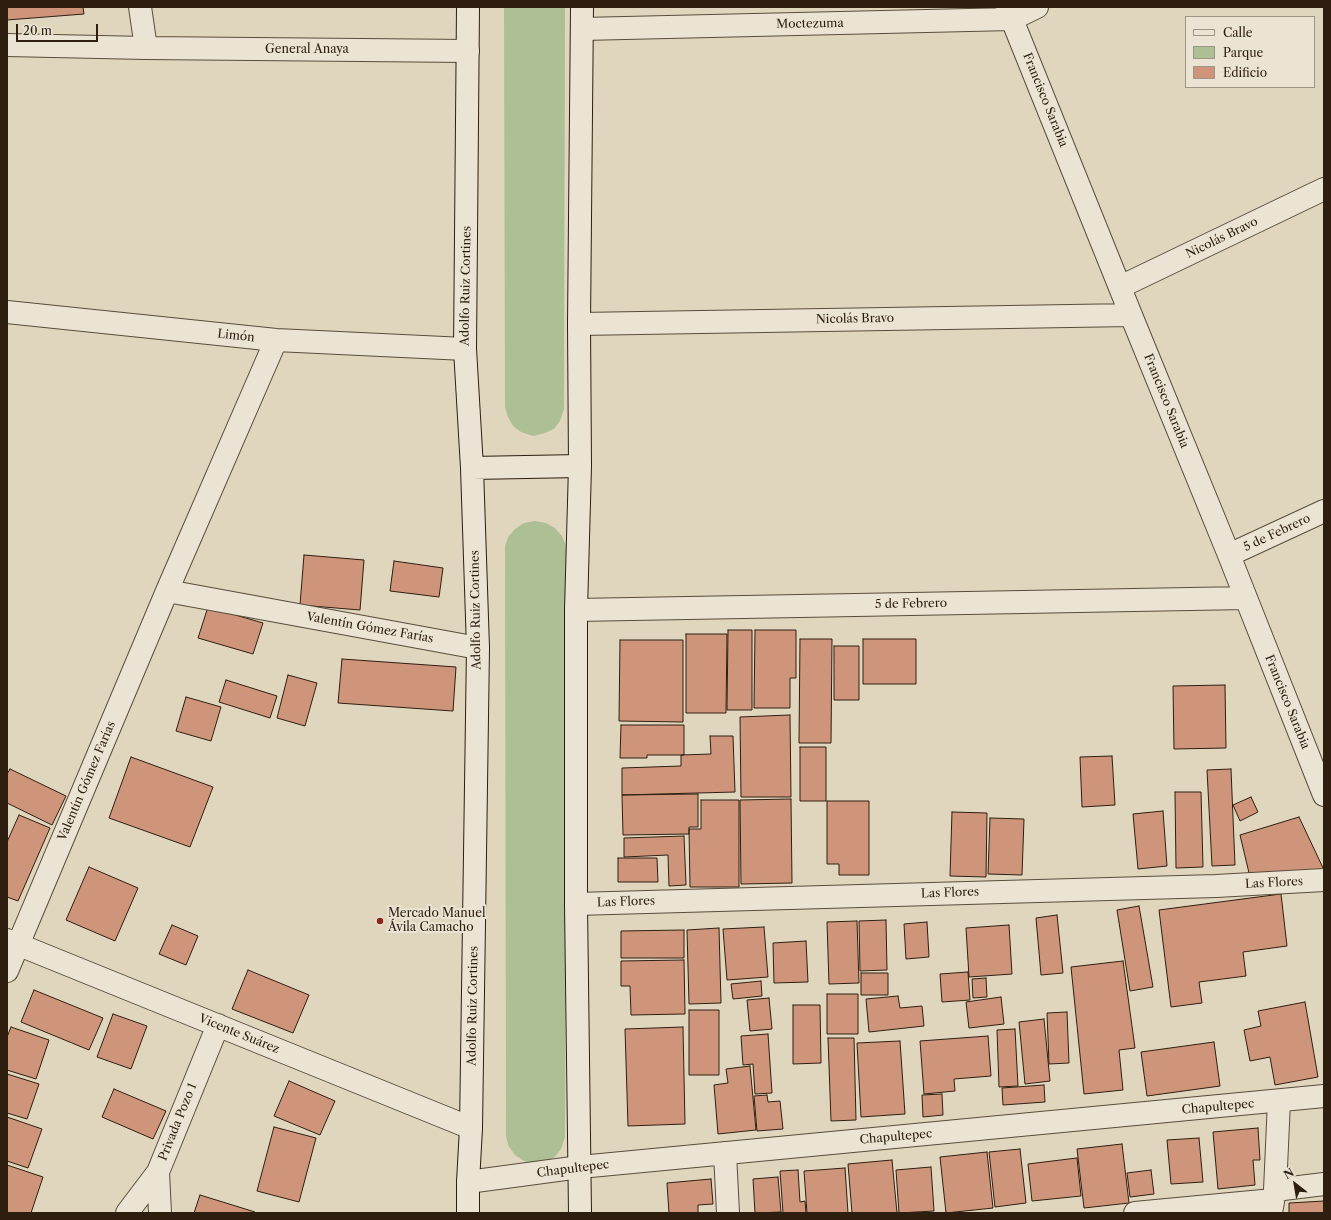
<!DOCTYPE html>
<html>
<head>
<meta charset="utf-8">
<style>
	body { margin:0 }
	#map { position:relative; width:1331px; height:1220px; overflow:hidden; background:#e0d6bd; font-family:"Libre Caslon Text",serif }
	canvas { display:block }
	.frame { position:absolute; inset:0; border:8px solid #2e1e10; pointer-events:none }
	.legend { position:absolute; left:1185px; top:16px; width:130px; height:72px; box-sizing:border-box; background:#ebe4d4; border:1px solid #9f9586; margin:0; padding:5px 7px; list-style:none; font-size:12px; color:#2e1e10 }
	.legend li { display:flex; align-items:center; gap:8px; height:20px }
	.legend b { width:20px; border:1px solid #9f9586 }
	.north { position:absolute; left:1275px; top:1164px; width:40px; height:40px; -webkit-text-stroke:3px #ebe4d4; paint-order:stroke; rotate:329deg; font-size:11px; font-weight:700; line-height:16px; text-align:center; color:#2e1e10 }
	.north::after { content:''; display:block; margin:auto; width:14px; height:18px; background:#2e1e10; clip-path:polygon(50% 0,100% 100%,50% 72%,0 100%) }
	.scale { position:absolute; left:16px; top:24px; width:82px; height:18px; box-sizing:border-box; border:2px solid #2e1e10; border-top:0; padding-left:5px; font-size:12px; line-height:14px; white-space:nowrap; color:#2e1e10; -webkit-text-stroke:3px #ebe4d4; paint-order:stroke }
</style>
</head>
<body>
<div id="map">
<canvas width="1331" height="1220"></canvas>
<div class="frame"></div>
<ul class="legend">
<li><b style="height:5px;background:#ebe4d4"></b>Calle</li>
<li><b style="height:11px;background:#adbf95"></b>Parque</li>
<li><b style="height:11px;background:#cf957b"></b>Edificio</li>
</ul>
<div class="north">N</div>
<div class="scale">20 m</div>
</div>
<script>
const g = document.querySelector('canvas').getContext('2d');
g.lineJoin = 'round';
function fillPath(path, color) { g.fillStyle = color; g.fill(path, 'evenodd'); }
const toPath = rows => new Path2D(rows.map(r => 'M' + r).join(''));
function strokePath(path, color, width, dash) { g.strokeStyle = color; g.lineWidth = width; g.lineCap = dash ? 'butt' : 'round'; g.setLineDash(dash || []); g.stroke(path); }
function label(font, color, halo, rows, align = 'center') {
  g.font = font + ' "Libre Caslon Text",serif'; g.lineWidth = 4; g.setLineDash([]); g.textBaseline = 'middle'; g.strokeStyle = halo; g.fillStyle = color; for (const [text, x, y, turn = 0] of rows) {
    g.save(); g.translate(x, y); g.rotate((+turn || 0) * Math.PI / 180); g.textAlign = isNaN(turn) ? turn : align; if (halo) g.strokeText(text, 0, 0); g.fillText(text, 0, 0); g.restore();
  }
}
fillPath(toPath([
	[504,7,565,7,564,409,560,421,554,429,545,433,533,436,521,432,513,426,508,417,505,407],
	[535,521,546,523,555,528,562,536,567,548,565,1137,561,1149,555,1157,544,1162,534,1164,524,1161,515,1155,508,1145,506,1136,505,547,508,537,515,529,524,523]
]), '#adbf95');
const building = toPath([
	[7,7,83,7,84,14,7,20,7,7],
	[304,555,364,560,360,610,300,605,304,555],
	[394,561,443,568,439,597,390,591,394,561],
	[208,607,263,623,253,654,198,638,208,607],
	[728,630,752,630,752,710,727,710,728,630],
	[755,630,796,630,796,678,790,678,790,708,754,708,755,630],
	[686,634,727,634,726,713,686,713,686,634],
	[800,639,832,639,831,743,799,743,800,639],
	[863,639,916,639,916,684,863,684,863,639],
	[620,640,683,640,683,722,619,721,620,640],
	[834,646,859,646,859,700,834,700,834,646],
	[342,659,456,667,453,711,338,703,342,659],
	[288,675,317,683,305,726,277,718,288,675],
	[226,680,277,696,270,718,219,702,226,680],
	[1225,685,1226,748,1174,749,1173,686,1225,685],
	[186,697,221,707,211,741,176,731,186,697],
	[790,715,791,797,741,797,740,717,790,715],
	[621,725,684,725,684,755,647,755,647,758,620,758,621,725],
	[710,736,733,736,735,792,622,795,622,768,681,766,681,755,711,754,710,736],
	[800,747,826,747,826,801,800,801,800,747],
	[1112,756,1115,805,1082,807,1080,757,1112,756],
	[131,757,213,787,190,847,109,818,131,757],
	[10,769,66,796,52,825,7,803,7,774,10,769],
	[1231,769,1235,865,1212,866,1207,770,1231,769],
	[1175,792,1201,792,1203,867,1176,868,1175,792],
	[698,794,698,827,689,827,689,834,623,835,622,795,698,794],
	[1251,797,1258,812,1240,821,1233,805,1251,797],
	[791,799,792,883,741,884,740,800,791,799],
	[701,800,739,800,739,887,690,887,689,829,701,829,701,800],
	[827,801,869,801,869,875,839,875,839,864,827,864,827,801],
	[1163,811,1167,866,1138,869,1133,814,1163,811],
	[952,812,987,813,986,877,950,876,952,812],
	[19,815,50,828,18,901,7,897,7,842,19,815],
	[1299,817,1324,870,1249,873,1240,835,1299,817],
	[990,818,1024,819,1022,875,988,874,990,818],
	[684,836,686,885,669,886,668,855,624,857,624,838,684,836],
	[618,858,657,858,658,882,618,882,618,858],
	[89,867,138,888,115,941,66,920,89,867],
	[1281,894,1287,946,1243,952,1246,976,1199,982,1202,1003,1171,1007,1159,910,1281,894],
	[1139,906,1153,987,1130,991,1117,910,1139,906],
	[1057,915,1063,973,1041,975,1036,918,1057,915],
	[886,920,887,970,860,971,859,921,886,920],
	[857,921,859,983,829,984,827,922,857,921],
	[927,922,929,957,906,959,904,924,927,922],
	[172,925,198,936,186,965,159,954,172,925],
	[1009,925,1012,974,969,977,966,928,1009,925],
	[764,927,768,977,727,980,723,929,764,927],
	[719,928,721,1003,689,1004,687,930,719,928],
	[684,930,684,958,621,958,621,931,684,930],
	[806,941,808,982,774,983,773,943,806,941],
	[684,960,685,1014,631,1015,630,986,621,986,621,961,684,960],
	[1123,961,1135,1048,1119,1050,1123,1090,1084,1094,1071,967,1123,961],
	[248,970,309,995,293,1033,232,1009,248,970],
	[968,972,970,1000,942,1002,940,974,968,972],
	[861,973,888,973,888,995,861,995,861,973],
	[986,978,987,997,973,998,972,979,986,978],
	[761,981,762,996,733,999,731,984,761,981],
	[34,990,103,1018,89,1050,21,1022,34,990],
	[827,994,858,994,858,1034,827,1034,827,994],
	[898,996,900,1008,922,1006,924,1026,869,1032,866,999,898,996],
	[1001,997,1004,1024,969,1028,966,1002,1001,997],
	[769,998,772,1029,750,1031,747,1000,769,998],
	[1305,1002,1318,1077,1275,1085,1270,1057,1250,1061,1244,1030,1261,1026,1258,1011,1305,1002],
	[793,1005,820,1005,821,1063,793,1064,793,1005],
	[689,1010,719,1010,719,1075,689,1075,689,1010],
	[1067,1012,1069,1063,1049,1064,1047,1013,1067,1012],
	[113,1014,147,1026,131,1069,97,1057,113,1014],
	[1044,1019,1050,1081,1025,1084,1019,1022,1044,1019],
	[11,1027,49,1040,36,1079,7,1070,7,1037,11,1027],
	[683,1027,685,1124,628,1126,625,1029,683,1027],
	[1015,1029,1018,1086,999,1087,997,1030,1015,1029],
	[768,1034,772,1093,755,1094,753,1064,743,1065,741,1036,768,1034],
	[988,1036,991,1076,954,1079,955,1091,924,1094,920,1041,988,1036],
	[828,1038,854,1038,856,1120,831,1121,828,1038],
	[900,1041,905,1114,861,1117,857,1043,900,1041],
	[1214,1042,1220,1086,1147,1096,1141,1052,1214,1042],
	[750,1066,756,1130,718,1134,714,1085,728,1083,726,1069,750,1066],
	[7,1074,39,1084,27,1119,7,1113,7,1074],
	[289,1081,335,1101,320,1135,274,1116,289,1081],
	[1044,1085,1045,1102,1003,1105,1002,1088,1044,1085],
	[114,1089,166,1111,153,1139,102,1117,114,1089],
	[942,1094,943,1115,923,1117,922,1095,942,1094],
	[767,1095,768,1102,780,1101,783,1129,757,1131,754,1096,767,1095],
	[7,1117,42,1129,28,1168,7,1161,7,1117],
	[274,1127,316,1138,299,1202,257,1191,274,1127],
	[1258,1128,1260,1160,1253,1160,1255,1185,1218,1189,1213,1132,1258,1128],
	[1199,1138,1203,1182,1171,1184,1167,1140,1199,1138],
	[1122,1144,1129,1203,1084,1208,1077,1149,1122,1144],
	[1020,1149,1026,1203,995,1207,989,1152,1020,1149],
	[987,1152,993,1208,946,1213,940,1157,987,1152],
	[1077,1158,1081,1196,1032,1201,1028,1164,1077,1158],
	[892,1160,897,1213,852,1213,848,1164,892,1160],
	[7,1165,43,1177,31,1213,7,1213,7,1165],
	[931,1167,934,1211,899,1213,896,1170,931,1167],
	[845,1168,848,1213,807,1213,804,1171,845,1168],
	[798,1170,800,1202,805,1201,806,1213,783,1213,780,1171,798,1170],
	[1151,1170,1154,1194,1130,1197,1127,1173,1151,1170],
	[778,1177,781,1212,755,1213,753,1179,778,1177],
	[711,1179,713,1204,698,1205,698,1213,669,1213,667,1183,711,1179],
	[200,1195,255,1212,255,1213,194,1213,200,1195],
	[1324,1201,1324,1213,1289,1213,1289,1203,1324,1201]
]);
fillPath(building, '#cf957b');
strokePath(building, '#2e1e10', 1);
const minor = toPath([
	[140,7,146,48],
	[1007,7,1131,315,1229,555,1324,795],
	[582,29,1012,19,1037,7],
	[7,45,146,48,468,51],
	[1120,287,1324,189],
	[7,312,276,340,465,349],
	[579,324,1131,315],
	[1229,555,1324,511],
	[167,591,478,648],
	[576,610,1246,598],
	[576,904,1216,886,1324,880],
	[7,940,471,1128],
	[7,971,167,591,276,340],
	[725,1153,728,1213],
	[158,1172,160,1213],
	[468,1182,580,1167,1324,1096],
	[1275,1190,1324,1184],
	[127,1213,158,1172,218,1025],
	[1135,1213,1273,1200],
	[1271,1213,1275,1190,1279,1101]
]);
const secondary = toPath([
	[472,468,580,466],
	[468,1213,468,1182,471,1128,478,648,472,468,465,349,468,7],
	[580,1213,576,904,576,610,580,466,579,324,582,7]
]);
strokePath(minor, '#5a4c3b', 24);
strokePath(secondary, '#2e1e10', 24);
strokePath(minor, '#ebe4d4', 22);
strokePath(secondary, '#ebe4d4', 22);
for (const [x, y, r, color] of [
	[380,921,4,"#8f2418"]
]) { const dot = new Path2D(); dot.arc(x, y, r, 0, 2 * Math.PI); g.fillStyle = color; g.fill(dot); strokePath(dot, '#ebe4d4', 1.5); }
label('12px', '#2e1e10', '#ebe4d4', [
	["Moctezuma",810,24,-1],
	["General Anaya",307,50],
	["Francisco Sarabia",1045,100,68],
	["Nicolás Bravo",1222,238,-26],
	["Adolfo Ruiz Cortines",466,286,-89],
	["Nicolás Bravo",855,319,-1],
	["Limón",236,336,6],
	["Francisco Sarabia",1166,401,68],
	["5 de Febrero",1277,533,-25],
	["5 de Febrero",911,604,-1],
	["Adolfo Ruiz Cortines",476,610,-91],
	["Valentín Gómez Farías",370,628,10],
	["Francisco Sarabia",1287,702,68],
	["Valentín Gómez Farías",87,781,-67],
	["Las Flores",1274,883,-3],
	["Las Flores",950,893,-2],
	["Las Flores",626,902,-2],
	["Adolfo Ruiz Cortines",473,1006,-89],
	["Vicente Suárez",239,1034,22],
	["Chapultepec",1218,1107,-5],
	["Privada Pozo 1",178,1122,-68],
	["Chapultepec",896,1137,-5],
	["Chapultepec",573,1169,-7]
]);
label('12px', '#2e1e10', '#ebe4d4', [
	["Mercado Manuel",388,914],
	["Ávila Camacho",388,928]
], 'left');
</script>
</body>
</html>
